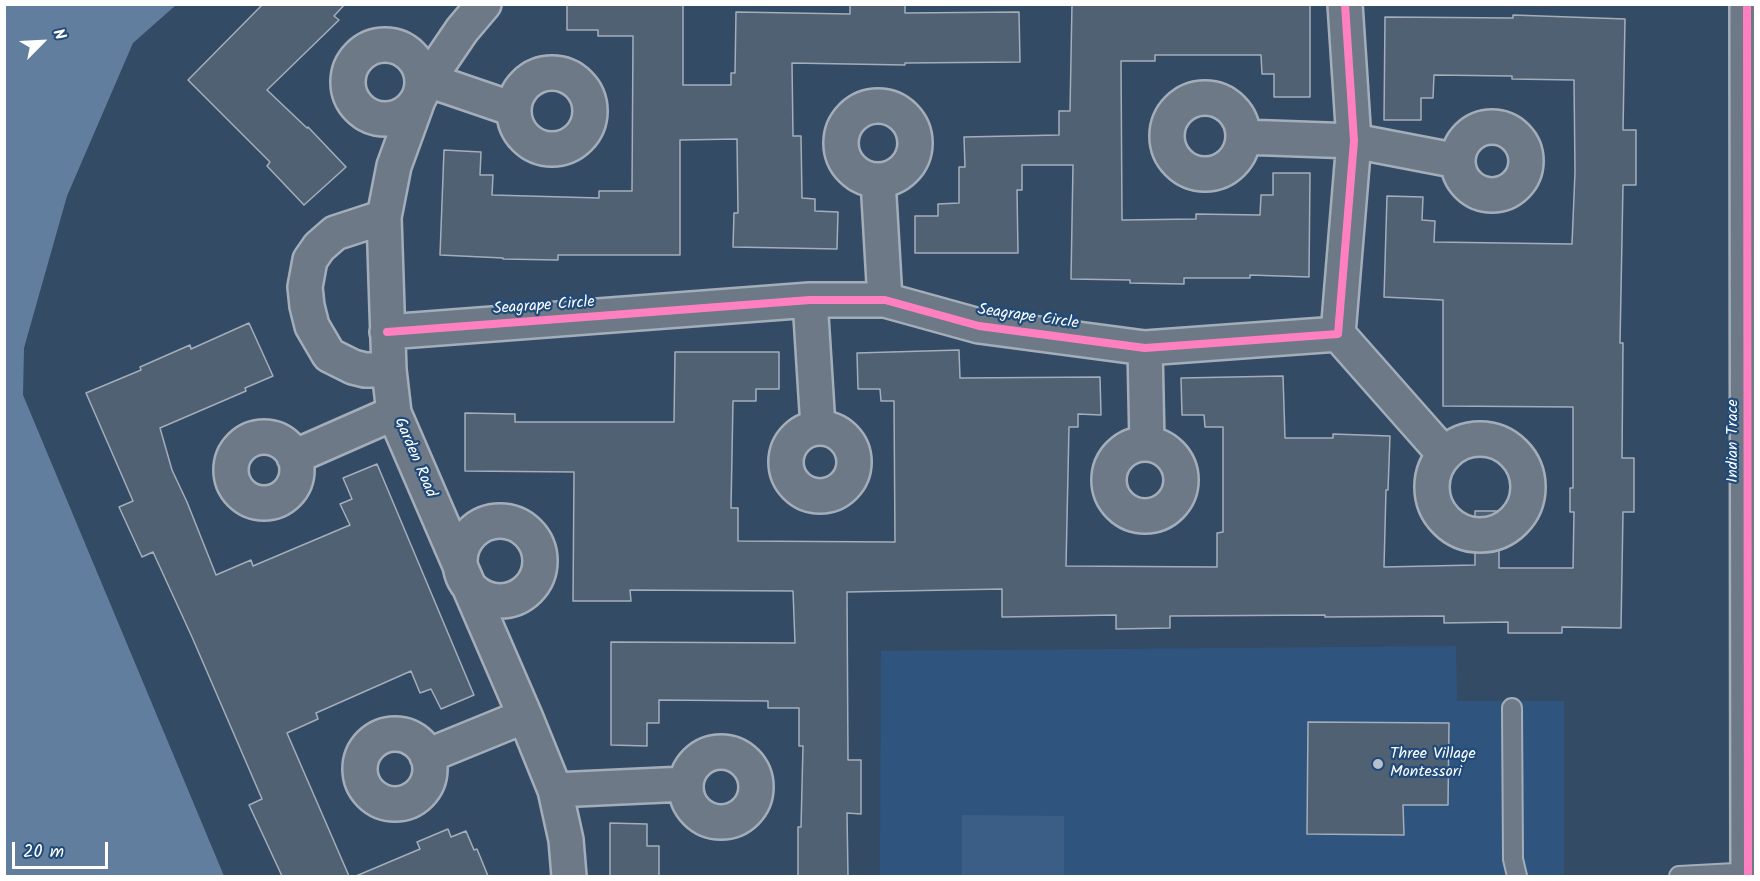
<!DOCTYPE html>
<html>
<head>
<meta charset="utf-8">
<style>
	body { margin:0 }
	#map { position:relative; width:1760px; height:881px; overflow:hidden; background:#344b65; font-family:Kalam,sans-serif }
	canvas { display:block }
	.frame { position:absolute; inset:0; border:6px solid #fff; pointer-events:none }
	.north { position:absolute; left:12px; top:12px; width:60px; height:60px; -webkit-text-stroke:4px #1f4a7a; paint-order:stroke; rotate:66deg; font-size:16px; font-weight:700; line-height:24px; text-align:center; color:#fff }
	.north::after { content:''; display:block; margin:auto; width:21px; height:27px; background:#fff; clip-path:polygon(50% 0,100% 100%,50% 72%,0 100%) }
	.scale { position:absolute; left:12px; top:842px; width:96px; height:27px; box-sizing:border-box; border:3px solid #fff; border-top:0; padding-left:8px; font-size:18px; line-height:21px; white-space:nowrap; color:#fff; -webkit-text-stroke:4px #1f4a7a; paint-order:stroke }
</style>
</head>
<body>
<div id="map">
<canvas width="1760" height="881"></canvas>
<div class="frame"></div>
<div class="north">N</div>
<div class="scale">20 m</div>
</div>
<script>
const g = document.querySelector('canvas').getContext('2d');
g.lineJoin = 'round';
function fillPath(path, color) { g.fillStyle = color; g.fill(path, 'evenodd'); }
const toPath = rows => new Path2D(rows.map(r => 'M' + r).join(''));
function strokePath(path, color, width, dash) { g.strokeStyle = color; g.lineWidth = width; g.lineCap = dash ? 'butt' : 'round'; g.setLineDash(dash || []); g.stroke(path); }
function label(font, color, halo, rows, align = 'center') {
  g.font = font + ' Kalam,sans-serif'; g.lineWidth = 4.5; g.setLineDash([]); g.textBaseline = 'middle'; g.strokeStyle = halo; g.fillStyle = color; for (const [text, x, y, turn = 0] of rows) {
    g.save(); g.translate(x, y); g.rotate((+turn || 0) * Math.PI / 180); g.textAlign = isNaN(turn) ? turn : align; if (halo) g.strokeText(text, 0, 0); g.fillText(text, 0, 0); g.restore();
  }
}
fillPath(toPath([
	[1456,646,1457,701,1564,701,1564,876,880,876,881,651]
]), '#2f557f');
fillPath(toPath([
	[962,815,1064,816,1064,876,962,876]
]), '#3b5e86');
fillPath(toPath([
	[5,4,176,5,133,43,67,196,24,348,23,395,224,876,5,876]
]), '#617e9e');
const building = toPath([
	[263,4,345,4,334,16,339,20,267,90,307,128,308,127,346,167,304,205,267,166,270,162,188,80,263,4],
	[567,4,683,4,683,85,731,85,731,73,735,73,736,12,850,14,850,4,905,4,905,13,1019,12,1020,62,905,63,905,65,792,63,793,136,801,136,802,198,815,199,815,211,838,212,837,249,733,247,734,213,738,213,737,139,680,140,680,255,558,255,558,260,503,259,503,258,440,255,444,150,481,152,480,175,493,175,492,195,599,198,599,191,632,191,633,36,598,36,598,30,567,30,567,4],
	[1072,4,1310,4,1310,97,1274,97,1274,74,1262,74,1261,55,1155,55,1155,61,1121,61,1122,220,1196,219,1196,214,1260,215,1261,195,1273,195,1273,173,1310,173,1309,277,1250,275,1250,278,1184,278,1184,284,1130,283,1130,280,1071,279,1073,165,1022,165,1022,190,1017,190,1018,253,915,253,915,216,938,216,938,204,959,203,959,167,965,167,964,137,1059,135,1059,111,1070,111,1072,4],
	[1513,15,1625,19,1623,130,1636,130,1636,185,1623,185,1620,343,1623,343,1622,458,1634,458,1634,512,1623,512,1621,628,1562,627,1562,633,1508,633,1508,622,1444,623,1444,616,1325,617,1325,615,1170,616,1170,628,1116,629,1116,615,1002,617,1002,589,847,592,848,760,861,760,861,814,847,813,848,876,798,876,798,827,801,827,803,746,799,746,799,708,768,708,768,701,659,700,659,723,647,723,647,746,611,745,611,642,795,643,793,591,630,590,631,601,573,601,574,472,465,471,465,413,515,414,515,422,674,422,675,352,779,352,779,389,756,389,756,401,733,401,731,508,738,508,738,541,895,542,894,401,881,401,880,389,858,389,857,353,959,350,960,378,1100,377,1101,415,1078,414,1078,427,1069,427,1066,566,1217,567,1217,533,1223,532,1223,427,1205,427,1204,415,1182,415,1181,378,1283,376,1285,438,1333,438,1333,434,1390,436,1388,490,1386,490,1384,567,1475,565,1475,511,1499,511,1499,568,1573,568,1574,512,1570,512,1570,488,1573,488,1573,407,1443,406,1443,300,1384,297,1387,196,1423,197,1422,220,1435,221,1434,242,1572,244,1575,172,1574,80,1512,79,1512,76,1434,75,1433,98,1421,98,1421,120,1384,120,1385,17,1513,18,1513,15],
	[249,323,273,376,245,388,246,391,160,428,172,470,187,502,216,575,251,560,253,566,350,525,340,504,352,499,343,478,377,464,474,695,441,709,431,689,420,693,411,671,316,713,318,719,287,733,349,876,282,876,249,805,262,799,192,637,153,552,142,557,119,507,133,501,86,393,141,370,140,367,190,345,191,349,249,323],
	[1308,722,1449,723,1448,805,1403,805,1404,835,1307,834,1308,722],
	[610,823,647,824,647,846,659,846,659,876,610,876,610,823],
	[448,829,451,837,466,831,474,850,477,849,488,876,356,876,420,849,417,842,448,829]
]);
fillPath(building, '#506174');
strokePath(building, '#a4aeba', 1.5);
const lane = toPath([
	[1512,708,1513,859,1517,876],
	[1679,876,1754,872]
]);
const street = toPath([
	[484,4,462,30,428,80,418,100,394,166,384,217,389,370,394,413,525,716,555,790,566,840,569,876],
	'348 82a37 37 0 1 1 74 0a37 37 0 1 1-74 0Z',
	'514 111a38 38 0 1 1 76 0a38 38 0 1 1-76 0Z',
	[428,80,513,109],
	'1167 136a38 38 0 1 1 76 0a38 38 0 1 1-76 0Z',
	'841 143a37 37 0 1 1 74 0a37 37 0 1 1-74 0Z',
	'1458 161a34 34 0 1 1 68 0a34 34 0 1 1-68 0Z',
	[1243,137,1354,141,1458,161],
	[878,180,885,300],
	[384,217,335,233,319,247,310,260,305,287,307,306,312,326,329,355,353,367,365,370,389,370],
	[810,300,818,427],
	[387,332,810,300,885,300,979,326,1145,348,1338,334,1354,141,1345,4],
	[1338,334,1444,454],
	[1145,348,1147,443],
	'786 462a34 34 0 1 1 68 0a34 34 0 1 1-68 0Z',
	'231 470a33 33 0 1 1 66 0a33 33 0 1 1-66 0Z',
	'1432 487a48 48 0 1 1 96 0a48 48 0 1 1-96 0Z',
	'1109 480a36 36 0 1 1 72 0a36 36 0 1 1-72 0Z',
	[294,457,394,413],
	'460 561a40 40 0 1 1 80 0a40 40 0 1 1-80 0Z',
	'360 769a35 35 0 1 1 70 0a35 35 0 1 1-70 0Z',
	'686 787a35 35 0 1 1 70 0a35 35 0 1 1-70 0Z',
	[427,756,525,716],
	[555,790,685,784]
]);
const secondary = toPath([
	[1747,4,1748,876]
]);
strokePath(lane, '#a4aeba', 22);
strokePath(street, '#a4aeba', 38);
strokePath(secondary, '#a4aeba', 38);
strokePath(lane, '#6d7986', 18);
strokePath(street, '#6d7986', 33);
strokePath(secondary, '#6d7986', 33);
strokePath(toPath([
	[1747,4,1748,876],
	[387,332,810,300,885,300,979,326,1145,348,1338,334,1354,141,1345,4]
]), '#ff80c0', 8);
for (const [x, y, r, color] of [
	[1378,764,6,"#b8c0c9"]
]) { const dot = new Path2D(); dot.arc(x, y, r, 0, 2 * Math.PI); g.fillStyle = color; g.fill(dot); strokePath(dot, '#1f4a7a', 2); }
label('16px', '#fff', '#1f4a7a', [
	["Seagrape Circle",544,307,-4],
	["Seagrape Circle",1028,318,8],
	["Indian Trace",1734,441,-90],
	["Garden Road",414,458,67]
]);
label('16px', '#fff', '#1f4a7a', [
	["Three Village",1390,755],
	["Montessori",1390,773]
], 'left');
</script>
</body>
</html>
